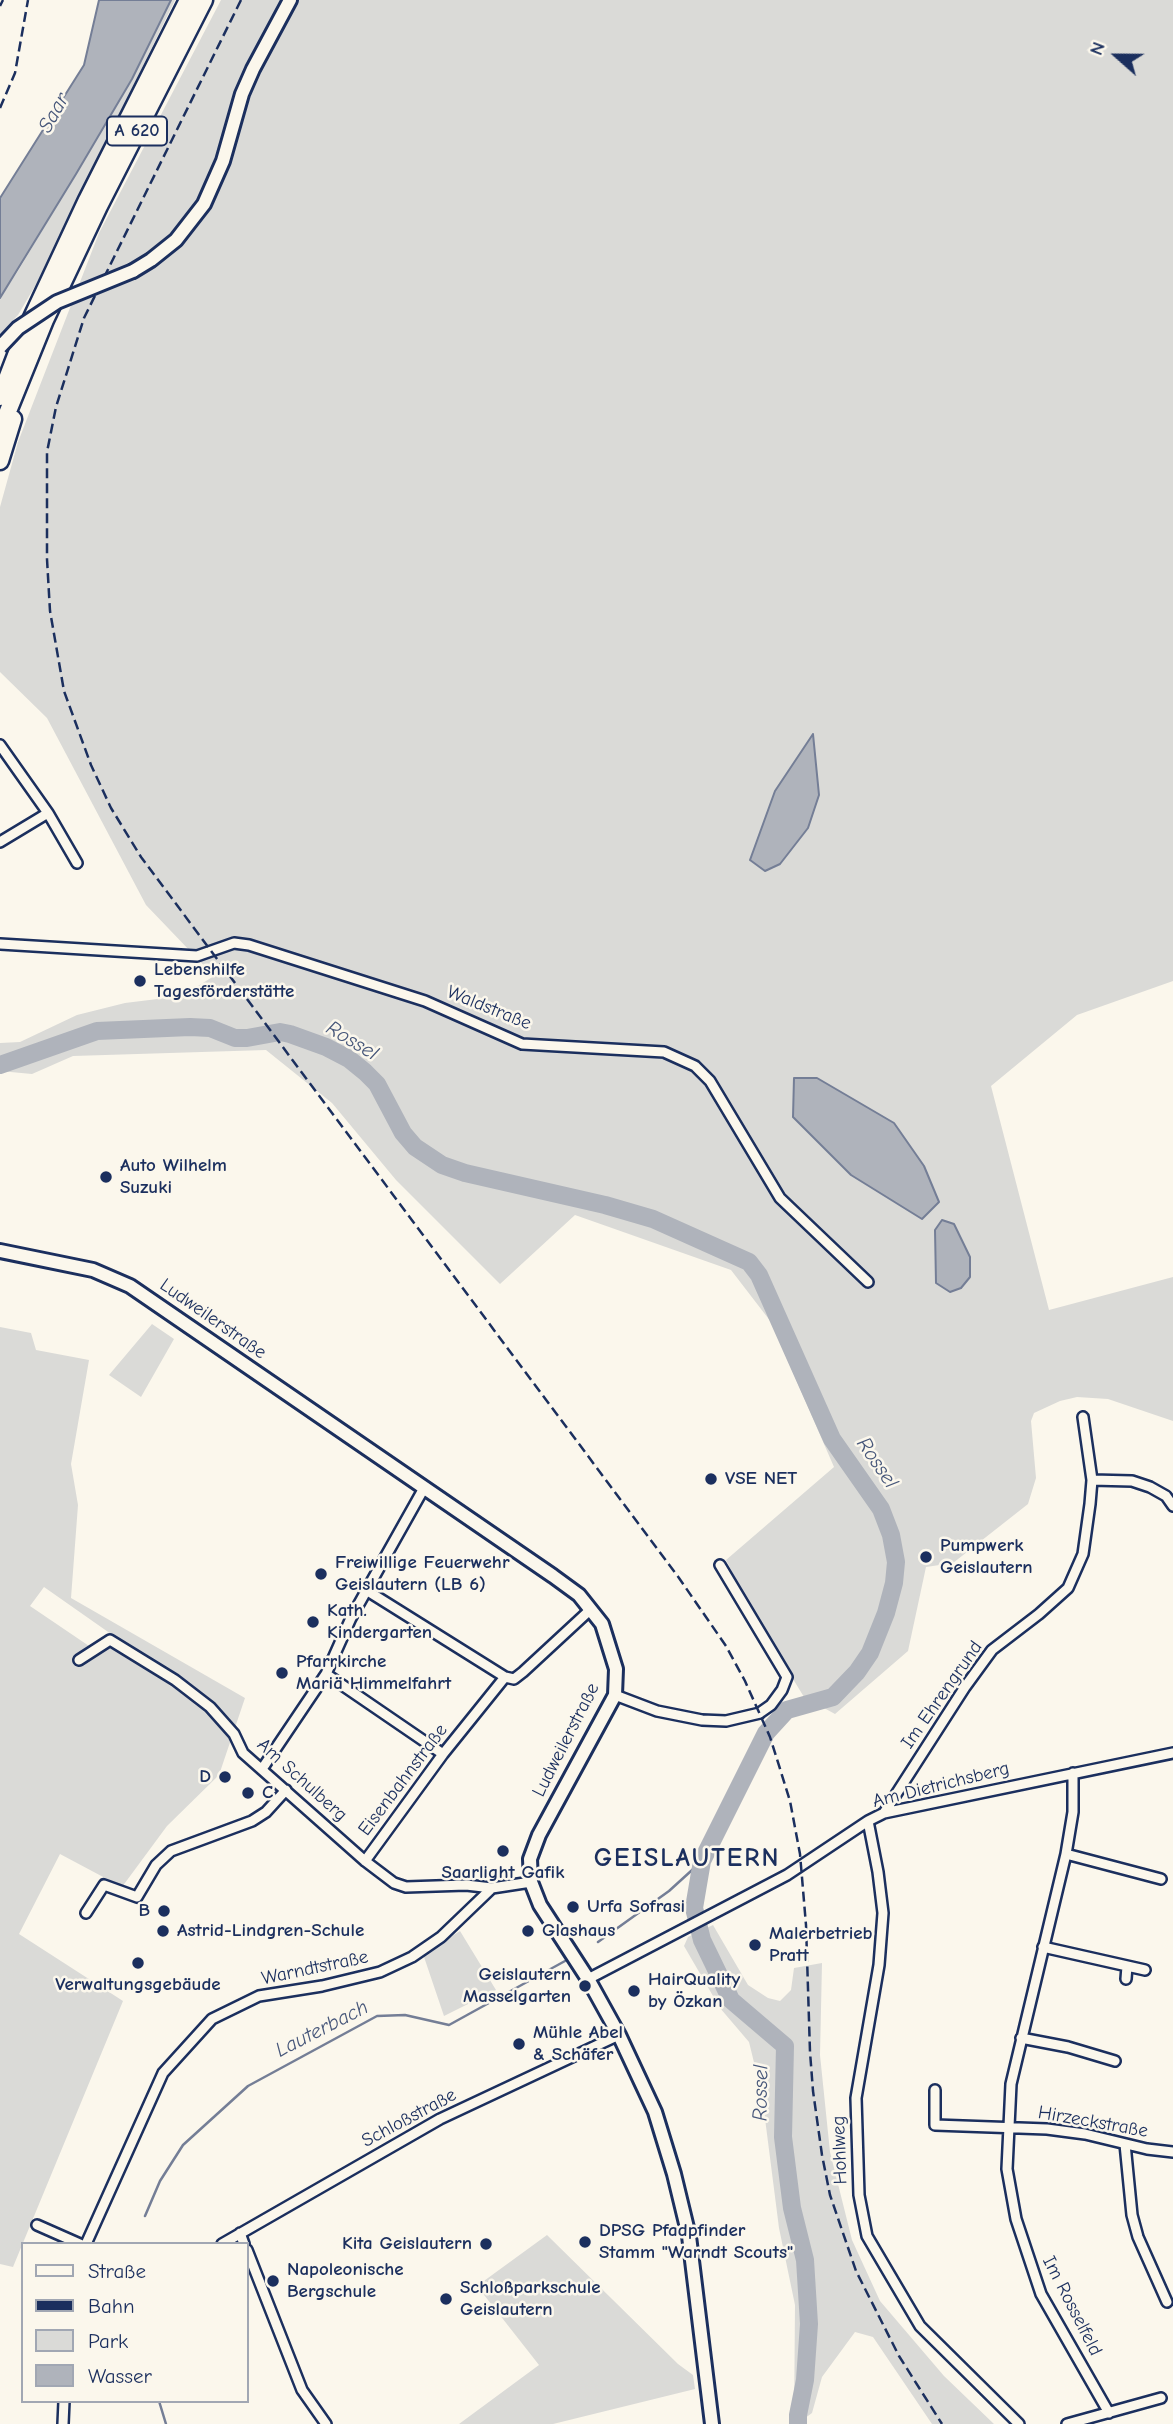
<!DOCTYPE html>
<html>
<head>
<meta charset="utf-8">
<style>
	body { margin:0 }
	#map { position:relative; width:1173px; height:2424px; overflow:hidden; background:#fbf7ec; font-family:"Comic Neue",sans-serif }
	canvas { display:block }
	.legend { position:absolute; left:21px; top:2242px; width:228px; height:161px; box-sizing:border-box; background:#fbf7ec; border:2px solid #a1a7b3; margin:0; padding:9px 12px; list-style:none; font-size:21px; color:#1b2f5e }
	.legend li { display:flex; align-items:center; gap:14px; height:35px }
	.legend b { width:35px; border:2px solid #a1a7b3 }
	.north { position:absolute; left:1082px; top:21px; width:70px; height:70px; -webkit-text-stroke:5px #fbf7ec; paint-order:stroke; rotate:291deg; font-size:19px; font-weight:700; line-height:28px; text-align:center; color:#1b2f5e }
	.north::after { content:''; display:block; margin:auto; width:24px; height:32px; background:#1b2f5e; clip-path:polygon(50% 0,100% 100%,50% 72%,0 100%) }
</style>
</head>
<body>
<div id="map">
<canvas width="1173" height="2424"></canvas>
<ul class="legend">
<li><b style="height:9px;background:#fbf7ec"></b>Straße</li>
<li><b style="height:9px;background:#1b2f5e"></b>Bahn</li>
<li><b style="height:19px;background:#dadad7"></b>Park</li>
<li><b style="height:19px;background:#afb3bb"></b>Wasser</li>
</ul>
<div class="north">N</div>
</div>
<script>
const g = document.querySelector('canvas').getContext('2d');
g.lineJoin = 'round';
function fillPath(path, color) { g.fillStyle = color; g.fill(path, 'evenodd'); }
const toPath = rows => new Path2D(rows.map(r => 'M' + r).join(''));
function strokePath(path, color, width, dash) { g.strokeStyle = color; g.lineWidth = width; g.lineCap = dash ? 'butt' : 'round'; g.setLineDash(dash || []); g.stroke(path); }
function label(font, color, halo, rows, align = 'center') {
  g.font = font + ' "Comic Neue",sans-serif'; g.lineWidth = 5; g.setLineDash([]); g.textBaseline = 'middle'; g.strokeStyle = halo; g.fillStyle = color; for (const [text, x, y, turn = 0] of rows) {
    g.save(); g.translate(x, y); g.rotate((+turn || 0) * Math.PI / 180); g.textAlign = isNaN(turn) ? turn : align; if (halo) g.strokeText(text, 0, 0); g.fillText(text, 0, 0); g.restore();
  }
}
fillPath(toPath([
	[171,0,175,0,38,281,18,315,0,334,0,298,18,271,132,79],
	[221,0,1173,0,1173,981,1077,1015,991,1086,1049,1310,1173,1277,1173,1421,1108,1399,1077,1397,1060,1401,1034,1413,1031,1421,1036,1478,1028,1504,953,1563,926,1567,908,1651,835,1714,804,1697,760,1625,726,1560,834,1467,771,1322,731,1270,575,1215,500,1284,396,1180,332,1103,266,1050,73,1056,32,1074,0,1071,0,1043,20,1042,77,1015,125,1003,182,996,214,976,146,905,47,718,0,672,0,507,18,442,99,233],
	[152,1324,174,1339,141,1397,109,1375],
	[0,1327,31,1333,36,1350,89,1360,71,1464,78,1505,71,1598,245,1698,219,1775,167,1826,122,1887,60,1854,19,1934,123,2001,13,2267,0,2264],
	[44,1587,111,1634,92,1648,30,1606],
	[713,1925,748,1985,768,1998,780,2001,791,1990,794,1968,822,1963,820,2055,830,2152,852,2240,880,2301,944,2376,994,2424,932,2424,873,2337,855,2332,822,2377,812,2413,797,2424,794,2424,795,2305,779,2228,762,2095,749,2042,720,2008,684,1946,688,1937],
	[460,1931,496,1990,444,2016,423,1954],
	[547,2235,678,2364,693,2375,695,2389,553,2424,459,2424,539,2365,477,2286]
]), '#dadad7');
const water = toPath([
	[99,0,171,0,132,79,76,174,0,298,0,198,84,65,99,0],
	[813,734,819,795,808,828,780,864,765,871,750,860,775,791,813,734],
	[794,1078,817,1078,894,1123,924,1166,939,1202,922,1219,851,1175,793,1117,794,1078],
	[942,1220,954,1224,970,1257,970,1277,961,1288,950,1292,936,1283,935,1230,942,1220]
]);
fillPath(water, '#afb3bb');
strokePath(water, '#747e96', 2);
strokePath(toPath([
	[598,1942,669,1891,702,1861],
	[145,2216,160,2181,183,2145,248,2086,377,2016,405,2015,449,2025,565,1961],
	[159,2401,166,2424]
]), '#747e96', 2.5);
strokePath(toPath([
	[0,1065,97,1031,190,1027,210,1028,235,1038,247,1038,280,1032,290,1034,326,1047,349,1059,365,1072,377,1084,403,1133,415,1147,442,1165,465,1173,605,1205,653,1219,749,1262,759,1275,832,1439,881,1509,891,1535,896,1562,894,1583,886,1613,870,1653,857,1672,833,1697,787,1710,766,1733,702,1861,694,1908,702,1940,731,2000,785,2046,783,2137,792,2208,805,2260,809,2324,805,2380,798,2415,798,2424]
]), '#afb3bb', 18);
const street = toPath([
	[0,745,48,813,77,863],
	[0,842,48,813],
	[0,944,197,956,234,943,249,945,425,1001,522,1044,664,1052,695,1066,710,1081,780,1198,868,1282],
	[1092,1480,1132,1481,1150,1487,1166,1496,1173,1506],
	[720,1565,787,1677,782,1690,771,1705,761,1712],
	[366,1590,505,1677],
	[79,1660,110,1640,175,1680,210,1707,234,1734,243,1753,365,1861,394,1883,406,1887,466,1885,492,1888,531,1882],
	[326,1674,443,1754],
	[615,1695,657,1711,702,1720,726,1721,760,1713],
	[262,1769,326,1674,351,1618,424,1488],
	[1073,1773,1073,1812,1066,1854,1011,2084,1007,2169,1016,2219,1041,2294,1109,2413],
	[884,1813,965,1687,992,1650,1039,1614,1068,1588,1083,1554,1090,1504,1092,1480,1083,1417],
	[868,1821,878,1872,883,1913,879,1965,856,2098,859,2195,867,2236,920,2326,1019,2424],
	[1066,1854,1161,1879],
	[365,1861,443,1754,505,1677,514,1679,523,1672,590,1610],
	[86,1913,104,1885,137,1897,156,1865,171,1851,252,1821,266,1812,286,1790],
	[1043,1947,1145,1970],
	[588,1979,787,1875,868,1821,884,1813,1173,1753],
	[1126,1979,1127,1966],
	[1021,2038,1068,2047,1115,2061],
	[935,2090,935,2125,1047,2129,1085,2134,1147,2149,1173,2152],
	[1125,2144,1132,2215,1138,2237,1167,2302],
	[37,2225,80,2244],
	[240,2233,244,2244],
	[86,2244,163,2073,212,2019,259,1996,322,1986,380,1972,412,1957,441,1937,492,1888],
	[222,2244,440,2119,619,2035],
	[247,2250,302,2390,326,2424],
	[63,2424,64,2401],
	[1067,2424,1161,2398]
]);
const secondary = toPath([
	[133,271,151,260,176,240,204,204,223,161,242,94,253,69,290,0],
	[0,1251,93,1270,130,1286,553,1576,579,1595,602,1624,616,1669,615,1695,539,1835,530,1859,531,1882,540,1905,588,1979,619,2035,655,2112,674,2174,689,2236,712,2424]
]);
const highway = toPath([
	[0,397,23,337,87,200,188,0],
	[0,431,45,320,99,206,204,0],
	[0,461,13,419]
]);
strokePath(street, '#1b2f5e', 14);
strokePath(secondary, '#1b2f5e', 18);
strokePath(highway, '#1b2f5e', 21);
strokePath(street, '#fbf7ec', 9);
strokePath(secondary, '#fbf7ec', 12);
strokePath(highway, '#fbf7ec', 16);
strokePath(toPath([
	[241,0,84,318,56,407,47,452,47,559,50,611,64,691,91,765,111,808,141,857,679,1578,726,1646,745,1681,770,1737,781,1772,790,1801,800,1854,806,1925,810,2052,813,2091,822,2155,830,2195,856,2271,899,2356,942,2424],
	[0,6,3,0],
	[0,108,15,73,28,0]
]), '#1b2f5e', 2.5, [10, 5]);
const secondaryBridge = toPath([
	[0,347,18,328,57,302,133,271]
]);
strokePath(secondaryBridge, '#1b2f5e', 18, []);
strokePath(secondaryBridge, '#fbf7ec', 12);
for (const [x, y, r, color] of [
	[140,981,7,"#1b2f5e"],
	[106,1177,7,"#1b2f5e"],
	[711,1479,7,"#1b2f5e"],
	[926,1557,7,"#1b2f5e"],
	[321,1574,7,"#1b2f5e"],
	[313,1622,7,"#1b2f5e"],
	[282,1673,7,"#1b2f5e"],
	[225,1777,7,"#1b2f5e"],
	[248,1793,7,"#1b2f5e"],
	[503,1851,7,"#1b2f5e"],
	[573,1907,7,"#1b2f5e"],
	[164,1911,7,"#1b2f5e"],
	[163,1931,7,"#1b2f5e"],
	[528,1931,7,"#1b2f5e"],
	[755,1945,7,"#1b2f5e"],
	[138,1963,7,"#1b2f5e"],
	[585,1986,7,"#1b2f5e"],
	[634,1991,7,"#1b2f5e"],
	[519,2044,7,"#1b2f5e"],
	[585,2242,7,"#1b2f5e"],
	[486,2244,7,"#1b2f5e"],
	[273,2281,7,"#1b2f5e"],
	[446,2299,7,"#1b2f5e"]
]) { const dot = new Path2D(); dot.arc(x, y, r, 0, 2 * Math.PI); g.fillStyle = color; g.fill(dot); strokePath(dot, '#fbf7ec', 2.5); }
for (const [x, y, w] of [
	[137,131,60]
]) { const box = new Path2D(); box.roundRect(x - w / 2, y - 14.5, w, 29, 5); g.fillStyle = '#fbf7ec'; g.fill(box); strokePath(box, '#1b2f5e', 2); }
label('bold 18px', '#1b2f5e', null, [
	["A 620",137,131]
]);
label('bold 19px', '#1b2f5e', '#fbf7ec', [
	["Lebenshilfe",154,970],
	["Tagesförderstätte",154,992],
	["Auto Wilhelm",120,1166],
	["Suzuki",120,1188],
	["VSE NET",725,1479],
	["Pumpwerk",940,1546],
	["Geislautern",940,1568],
	["Freiwillige Feuerwehr",335,1563],
	["Geislautern (LB 6)",335,1585],
	["Kath.",327,1611],
	["Kindergarten",327,1633],
	["Pfarrkirche",296,1662],
	["Mariä Himmelfahrt",296,1684],
	["D",211,1777,"right"],
	["C",262,1793],
	["Saarlight Gafik",503,1873,"center"],
	["Urfa Sofrasi",587,1907],
	["B",150,1911,"right"],
	["Astrid-Lindgren-Schule",177,1931],
	["Glashaus",542,1931],
	["Malerbetrieb",769,1934],
	["Pratt",769,1956],
	["Geislautern",571,1975,"right"],
	["Masselgarten",571,1997,"right"],
	["HairQuality",648,1980],
	["by Özkan",648,2002],
	["Verwaltungsgebäude",138,1985,"center"],
	["Mühle Abel",533,2033],
	["& Schäfer",533,2055],
	["DPSG Pfadpfinder",599,2231],
	["Stamm \"Warndt Scouts\"",599,2253],
	["Kita Geislautern",472,2244,"right"],
	["Napoleonische",287,2270],
	["Bergschule",287,2292],
	["Schloßparkschule",460,2288],
	["Geislautern",460,2310]
], 'left');
label('19px', '#1b2f5e', '#fbf7ec', [
	["Waldstraße",489,1008,22],
	["Ludweilerstraße",213,1319,35],
	["Im Ehrengrund",942,1695,-55],
	["Ludweilerstraße",566,1740,-63],
	["Am Schulberg",302,1780,42],
	["Eisenbahnstraße",403,1780,-53],
	["Am Dietrichsberg",941,1785,-14],
	["Warndtstraße",315,1968,-12],
	["Schloßstraße",409,2118,-28],
	["Hirzeckstraße",1093,2122,10],
	["Hohlweg",840,2150,-92],
	["Im Rosselfeld",1072,2306,63]
]);
label('italic 21px', '#47577a', '#fbf7ec', [
	["Saar",54,113,-61],
	["Rossel",352,1041,31],
	["Rossel",877,1463,56],
	["Lauterbach",322,2029,-27],
	["Rossel",761,2093,-89]
]);
g.letterSpacing = '2px';
label('bold 26px', '#1b2f5e', '#fbf7ec', [
	["GEISLAUTERN",687,1859]
]);
g.letterSpacing = '0px';
</script>
</body>
</html>
